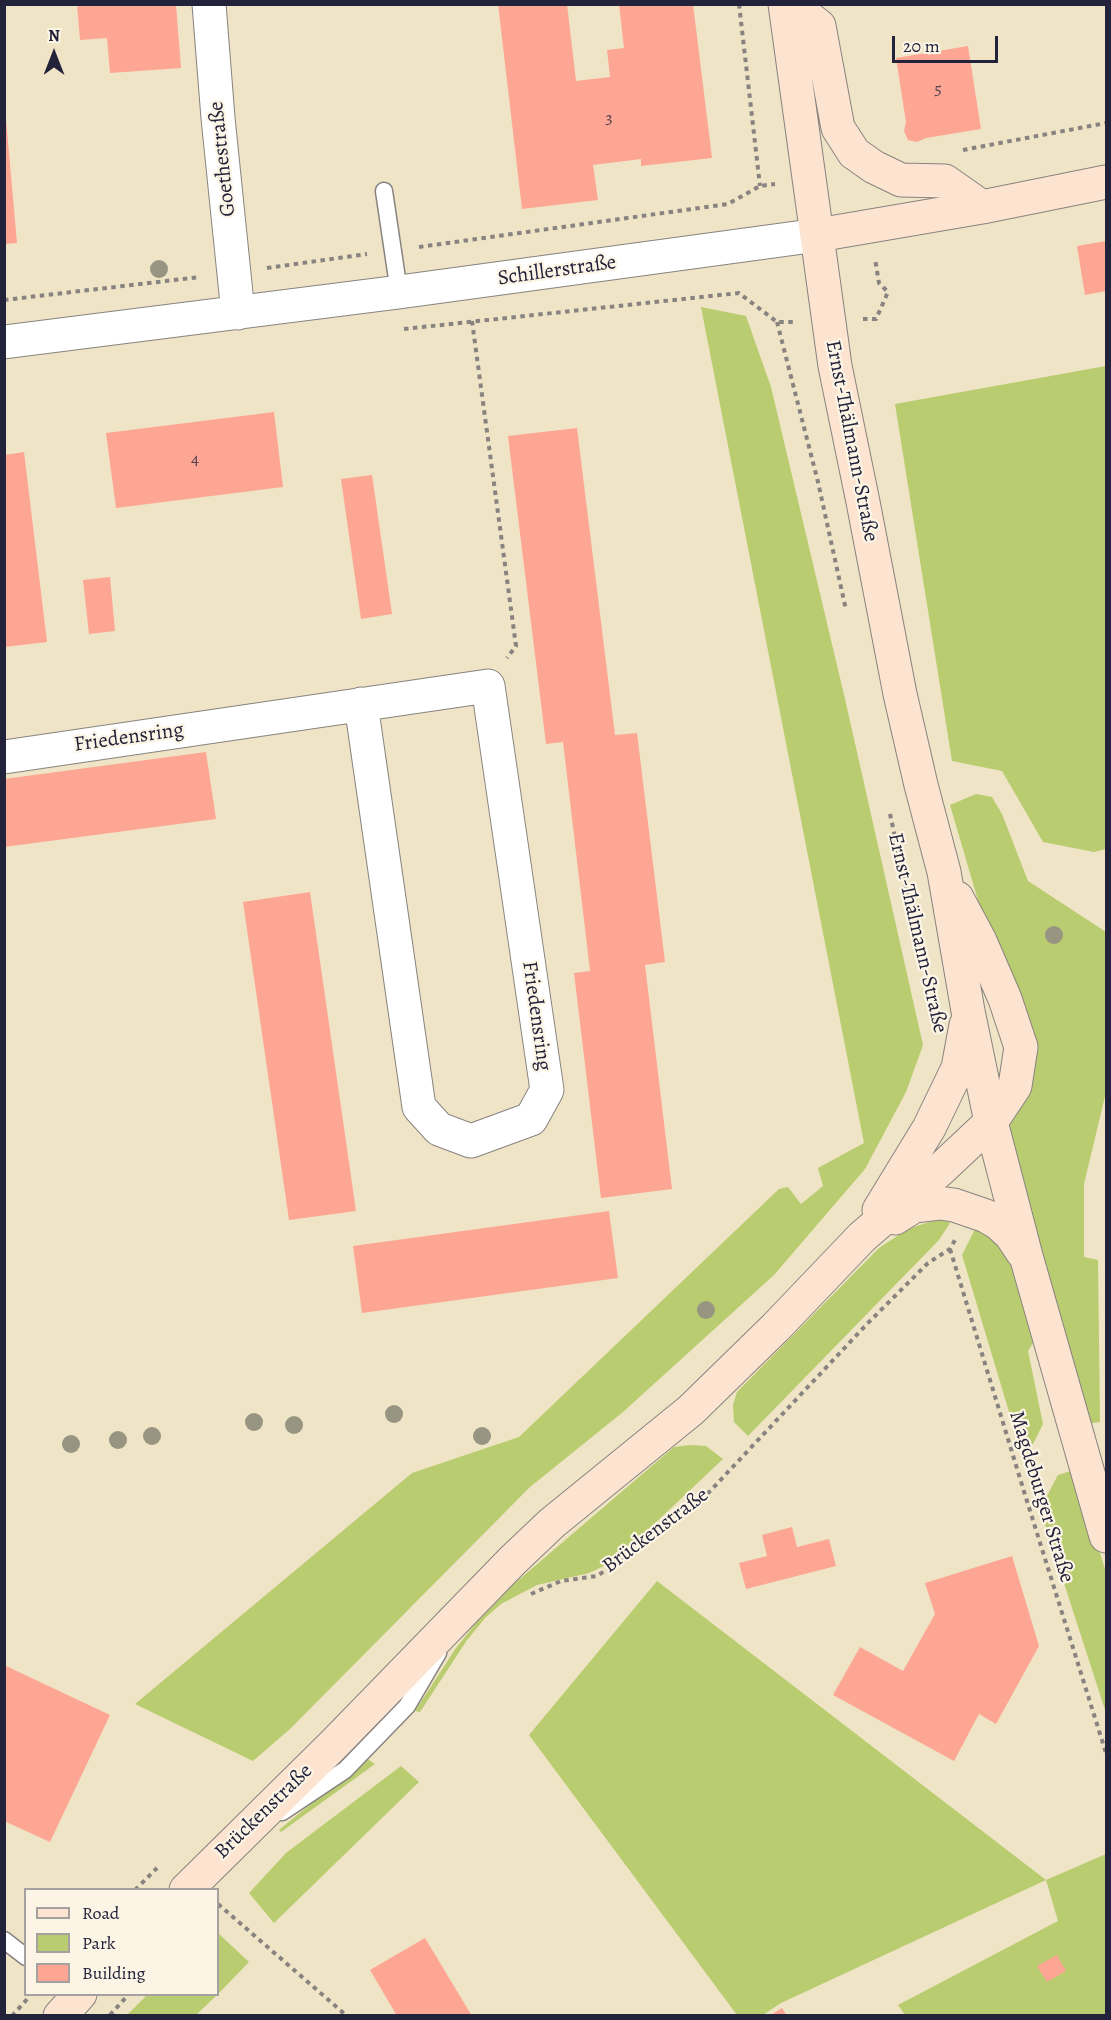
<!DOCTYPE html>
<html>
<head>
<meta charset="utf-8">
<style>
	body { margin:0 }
	#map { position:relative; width:1111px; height:2020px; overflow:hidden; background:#efe4c5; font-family:Alegreya,serif }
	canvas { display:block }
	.frame { position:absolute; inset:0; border:6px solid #22223b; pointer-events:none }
	.legend { position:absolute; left:24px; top:1888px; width:195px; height:108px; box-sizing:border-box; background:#fcf5e5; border:2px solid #a5a1a1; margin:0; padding:8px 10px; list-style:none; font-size:18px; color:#22223b }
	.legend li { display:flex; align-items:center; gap:12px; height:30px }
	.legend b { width:30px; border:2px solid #a5a1a1 }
	.north { position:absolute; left:24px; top:24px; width:60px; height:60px; -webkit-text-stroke:4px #fcf5e5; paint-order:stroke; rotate:0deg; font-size:16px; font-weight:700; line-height:24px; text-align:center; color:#22223b }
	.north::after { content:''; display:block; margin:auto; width:21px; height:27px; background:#22223b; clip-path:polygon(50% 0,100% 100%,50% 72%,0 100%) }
	.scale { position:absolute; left:892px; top:36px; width:106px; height:27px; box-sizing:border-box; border:3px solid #22223b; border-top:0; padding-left:8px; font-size:18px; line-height:21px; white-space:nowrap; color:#22223b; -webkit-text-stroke:4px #fcf5e5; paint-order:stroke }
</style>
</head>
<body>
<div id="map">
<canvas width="1111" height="2020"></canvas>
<div class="frame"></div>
<ul class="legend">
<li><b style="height:8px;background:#fde4d0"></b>Road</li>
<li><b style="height:16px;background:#b9cc6f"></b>Park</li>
<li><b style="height:16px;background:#fda694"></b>Building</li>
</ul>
<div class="north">N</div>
<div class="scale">20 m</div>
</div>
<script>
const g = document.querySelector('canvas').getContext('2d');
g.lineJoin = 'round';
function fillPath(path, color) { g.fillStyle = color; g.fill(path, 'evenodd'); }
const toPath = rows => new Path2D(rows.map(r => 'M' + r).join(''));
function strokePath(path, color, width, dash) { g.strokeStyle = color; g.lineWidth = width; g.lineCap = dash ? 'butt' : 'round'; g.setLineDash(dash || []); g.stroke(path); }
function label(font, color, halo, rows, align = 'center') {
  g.font = font + ' Alegreya,serif'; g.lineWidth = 4.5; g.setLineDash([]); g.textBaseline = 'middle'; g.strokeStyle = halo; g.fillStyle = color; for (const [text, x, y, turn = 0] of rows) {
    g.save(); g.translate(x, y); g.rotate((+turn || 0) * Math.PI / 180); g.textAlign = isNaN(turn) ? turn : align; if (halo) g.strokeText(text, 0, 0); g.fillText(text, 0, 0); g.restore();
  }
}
fillPath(toPath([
	[701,307,746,316,771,387,845,699,923,1045,906,1092,865,1169,774,1275,623,1412,530,1487,290,1729,253,1761,135,1704,412,1473,519,1437,779,1189,788,1187,801,1204,823,1186,818,1168,864,1143],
	[1106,366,1106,849,1094,852,1043,842,1002,771,952,761,895,404],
	[976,794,992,797,1002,814,1028,881,1106,932,1106,1092,1084,1184,1084,1257,1098,1260,1100,1422,1086,1424,1006,1129,1034,1067,1034,1034,1010,974,982,914,950,805],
	[945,1219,950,1223,939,1240,748,1436,734,1422,733,1405,737,1392,879,1248,908,1229,932,1221],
	[976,1227,1008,1249,1038,1335,1028,1351,1043,1424,1024,1462,962,1255],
	[690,1445,706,1446,723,1459,615,1561,589,1573,537,1585,501,1604,486,1617,467,1640,420,1712,415,1711,456,1648,476,1623,515,1583,674,1447],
	[1074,1470,1106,1572,1106,1713,1040,1509,1058,1475],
	[657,1581,1046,1880,1106,1854,1106,2015,905,2015,898,2005,1058,1921,1046,1880,781,2003,763,2015,737,2015,529,1735],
	[366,1758,375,1764,281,1832,279,1830],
	[401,1766,419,1782,274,1923,249,1893,286,1853],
	[218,1933,249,1962,218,1994],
	[147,1995,147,1994,217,1995,196,2015,127,2015]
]), '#b9cc6f');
fillPath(toPath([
	[77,4,176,4,181,68,110,73,107,38,80,40],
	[498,4,567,4,576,81,610,77,607,50,624,48,619,4,693,4,712,158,641,166,641,159,593,165,598,200,522,209],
	[968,46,981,129,926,138,917,142,908,140,904,131,906,122,896,58],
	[4,119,6,119,17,243,4,244],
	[1106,241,1106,291,1085,295,1077,246],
	[274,412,283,487,116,508,106,433],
	[577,428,615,735,637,733,665,962,645,965,672,1189,601,1198,574,973,590,971,563,742,546,744,508,436],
	[24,452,47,642,4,647,4,455],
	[372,475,392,614,361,619,341,479],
	[110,577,115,631,89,634,83,580],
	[206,752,216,819,4,847,4,779],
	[310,892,356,1211,289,1220,243,902],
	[609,1211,618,1278,362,1313,353,1246],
	[792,1527,797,1547,829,1539,836,1566,746,1589,739,1563,767,1556,762,1535],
	[1012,1556,1039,1646,996,1724,979,1714,954,1761,833,1695,860,1647,903,1671,935,1614,925,1583],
	[4,1665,110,1715,50,1842,4,1821],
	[425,1938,472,2016,397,2016,370,1970],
	[1057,1955,1066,1971,1047,1982,1037,1966],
	[782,2008,787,2016,769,2016]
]), '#fda694');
const service = toPath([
	[384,191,399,292],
	[282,1812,345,1770,407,1706,438,1653],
	[4,1940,26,1957]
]);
const minor = toPath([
	[209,4,218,118,238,313],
	[4,342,399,292,818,235],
	[4,757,488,686,547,1090,531,1119,471,1141,439,1129,419,1107,361,704]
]);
const secondary = toPath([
	[785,4,835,366,863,502,900,694,921,785,944,872,968,1011,991,1122,1026,1256,1106,1536],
	[791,4,819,26,838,128,854,153,874,167,901,180,945,181,982,207],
	[818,235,982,207,1106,182],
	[879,1210,929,1128,958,1068,966,1025],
	[895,1218,914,1206,939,1203,954,1205,986,1216,998,1223,1011,1235,1023,1253],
	[186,1890,334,1744,513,1560,552,1523,691,1410,776,1327,862,1237,941,1169,991,1122,1015,1086,1021,1047,1005,999,980,941,957,898],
	[60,2016,80,1994]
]);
strokePath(service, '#888380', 19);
strokePath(minor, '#888380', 35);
strokePath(secondary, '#888380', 35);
strokePath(toPath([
	[739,4,760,186],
	[963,150,1106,123],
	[419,247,728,204,760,186,775,184],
	[267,268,367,254],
	[4,300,200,277],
	[863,319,876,319,888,292,879,283,875,259],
	[472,321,516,646,507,658],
	[777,322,818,482,846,610],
	[404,329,739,293,777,322,796,322],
	[890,814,919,947],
	[950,1249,1026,1498,1106,1753],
	[531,1594,561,1581,597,1576,649,1542,697,1505,867,1324,928,1263,950,1249,955,1240],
	[135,1890,157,1868],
	[218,1904,347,2016],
	[110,2015,129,1994],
	[12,2016,29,1997]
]), '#888380', 4, [4.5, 4.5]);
strokePath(service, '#fff', 16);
strokePath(minor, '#fff', 33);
strokePath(secondary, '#fde4d0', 33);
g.fillStyle = '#979582';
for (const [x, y] of [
	[159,269],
	[1054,935],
	[706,1310],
	[394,1414],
	[254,1422],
	[294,1425],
	[152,1436],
	[482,1436],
	[118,1440],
	[71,1444]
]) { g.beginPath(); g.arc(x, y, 9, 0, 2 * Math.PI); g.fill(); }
label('18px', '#594351', null, [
	["5",938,90],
	["3",609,119],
	["4",195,460]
]);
label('21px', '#22223b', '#fcf5e5', [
	["Goethestraße",223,159,-96],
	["Schillerstraße",557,271,-8],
	["Ernst-Thälmann-Straße",851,441,79],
	["Friedensring",129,738,-8],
	["Ernst-Thälmann-Straße",917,933,77],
	["Friedensring",536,1016,82],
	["Magdeburger Straße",1041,1497,73],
	["Brückenstraße",656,1531,-37],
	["Brückenstraße",264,1812,-44]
]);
</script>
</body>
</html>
